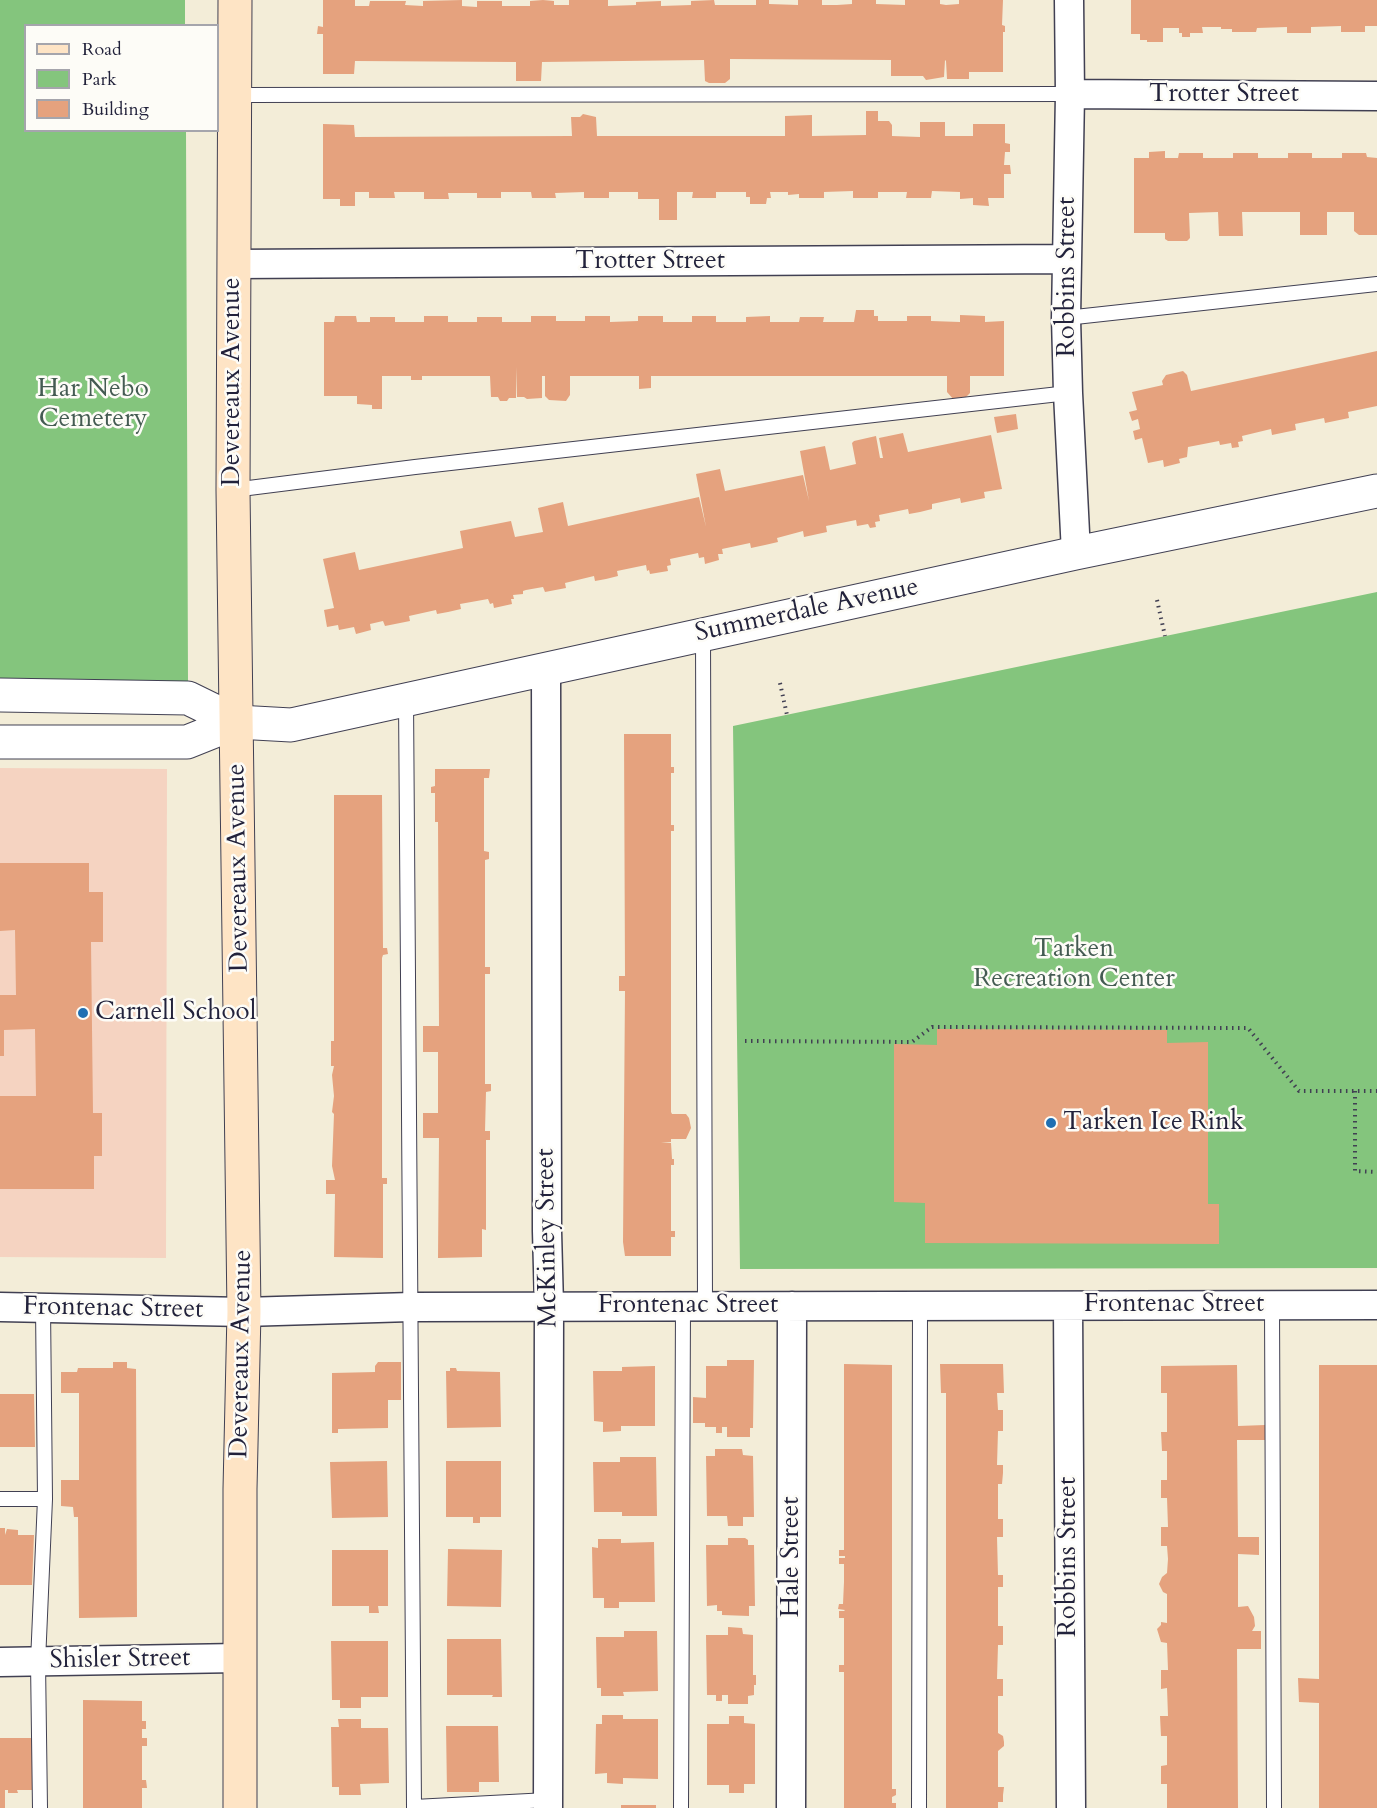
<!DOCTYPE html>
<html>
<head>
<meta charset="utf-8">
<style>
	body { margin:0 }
	#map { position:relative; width:1377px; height:1808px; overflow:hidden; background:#f3edd8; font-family:Cardo,serif }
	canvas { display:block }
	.legend { position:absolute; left:24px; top:24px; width:195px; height:108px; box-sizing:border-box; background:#fdfcf7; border:2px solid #a5a5ac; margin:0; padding:8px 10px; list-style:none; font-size:18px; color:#22223b }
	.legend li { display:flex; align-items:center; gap:12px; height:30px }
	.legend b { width:30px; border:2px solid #a5a5ac }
</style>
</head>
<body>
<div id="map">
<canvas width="1377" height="1808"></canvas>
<ul class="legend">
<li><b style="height:8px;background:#fee4c5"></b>Road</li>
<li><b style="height:16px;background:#84c57d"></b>Park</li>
<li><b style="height:16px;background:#e5a27e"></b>Building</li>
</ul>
</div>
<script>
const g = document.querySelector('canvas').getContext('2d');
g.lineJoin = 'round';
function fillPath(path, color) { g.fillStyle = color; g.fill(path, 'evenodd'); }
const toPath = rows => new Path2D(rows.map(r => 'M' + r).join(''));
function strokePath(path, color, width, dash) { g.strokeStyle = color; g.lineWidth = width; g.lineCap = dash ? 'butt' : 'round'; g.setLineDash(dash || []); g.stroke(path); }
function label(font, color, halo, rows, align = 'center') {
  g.font = font + ' Cardo,serif'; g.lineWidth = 5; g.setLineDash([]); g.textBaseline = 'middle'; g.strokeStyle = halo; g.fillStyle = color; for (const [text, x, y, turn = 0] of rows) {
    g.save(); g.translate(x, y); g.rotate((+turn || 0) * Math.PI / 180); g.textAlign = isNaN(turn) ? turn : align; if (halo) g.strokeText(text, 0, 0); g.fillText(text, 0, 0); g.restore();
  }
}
fillPath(toPath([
	[0,768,167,769,166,1258,0,1257]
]), '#f5d3c1');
fillPath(toPath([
	[0,0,185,0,185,25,26,26,26,130,186,131,188,682,0,679],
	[1377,592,1377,1268,740,1269,733,726]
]), '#84c57d');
fillPath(toPath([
	[323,0,355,0,355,6,369,6,370,1,406,1,405,5,423,6,423,1,462,0,462,6,477,7,477,1,502,1,502,6,530,6,530,1,543,0,554,1,554,5,569,5,569,0,608,0,608,6,636,5,636,2,661,1,661,6,691,5,691,1,714,0,715,5,756,5,756,0,769,0,769,4,798,5,798,0,822,0,822,5,837,5,852,4,852,0,876,0,876,4,905,5,905,0,940,0,940,4,946,5,959,4,959,0,1003,0,1002,25,1005,26,1005,32,1003,32,1003,72,969,72,969,79,947,79,946,61,945,60,944,77,926,80,923,76,891,76,891,60,730,59,730,79,725,83,709,83,705,81,704,60,542,62,541,81,516,81,516,62,355,61,354,74,323,74,323,34,317,34,318,26,323,27],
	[1131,0,1377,0,1377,26,1365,26,1365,32,1341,32,1341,26,1311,27,1311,33,1287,33,1287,27,1257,28,1256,32,1232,32,1232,29,1221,29,1221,27,1202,27,1203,33,1190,33,1190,37,1182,37,1182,33,1179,33,1179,28,1163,28,1163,42,1147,42,1147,40,1140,40,1140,34,1131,34],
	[866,111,878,111,878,121,889,121,892,125,892,136,920,137,920,122,945,122,945,136,973,136,973,124,1005,124,1005,143,1010,144,1010,152,1005,152,1004,165,1010,165,1011,174,1004,174,1004,198,988,198,989,206,973,205,973,198,960,199,960,192,932,191,931,198,906,198,907,192,878,192,878,198,853,198,853,191,824,192,824,198,799,198,799,194,788,195,788,192,770,192,771,198,767,198,766,204,750,204,750,197,746,197,746,192,716,192,716,198,692,198,693,192,677,192,677,220,659,220,659,199,638,199,638,192,609,192,609,198,584,198,584,192,555,193,556,198,532,198,531,192,501,192,501,198,477,198,477,193,448,193,449,199,424,199,424,192,394,192,395,198,369,198,369,192,355,192,355,206,340,206,340,199,323,199,323,124,354,125,355,137,570,136,572,136,571,117,580,117,583,114,596,117,597,136,785,136,785,116,812,115,812,136,866,135],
	[1165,151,1165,158,1178,158,1179,153,1203,153,1203,158,1233,158,1233,153,1258,153,1258,158,1288,158,1288,153,1312,153,1312,158,1342,158,1342,153,1366,153,1367,157,1377,158,1377,235,1359,235,1354,231,1354,212,1327,212,1327,235,1300,235,1300,212,1242,212,1243,236,1219,236,1218,212,1189,213,1190,238,1187,241,1168,241,1165,239,1165,233,1134,233,1134,158,1149,158,1149,152],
	[856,310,874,310,874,316,878,316,878,321,907,321,907,316,931,316,931,321,960,322,960,315,985,316,985,322,1004,321,1004,376,970,376,970,393,963,400,954,400,947,392,947,376,651,376,651,388,639,389,639,376,570,376,570,395,566,401,549,400,545,396,545,376,542,376,542,398,527,399,524,397,517,397,516,367,516,398,509,398,507,401,500,401,498,397,491,397,490,376,422,376,422,380,411,380,411,376,382,376,382,409,372,409,372,405,357,404,357,396,324,396,324,322,334,322,335,316,356,316,357,322,370,322,370,317,395,317,395,322,424,322,424,316,448,316,448,322,477,322,477,317,502,317,502,322,531,322,531,316,556,316,556,321,585,321,585,316,610,316,610,322,638,321,638,316,663,316,663,322,692,322,692,316,716,316,716,322,746,322,746,317,770,316,770,322,799,322,800,317,824,317,823,322,854,322],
	[1377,351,1377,406,1348,412,1349,418,1325,423,1324,418,1295,424,1296,430,1272,435,1271,429,1242,436,1243,441,1238,442,1239,447,1232,448,1231,443,1220,445,1219,441,1188,447,1187,457,1179,459,1180,463,1164,467,1163,460,1148,463,1142,438,1135,440,1133,431,1140,429,1138,419,1132,421,1129,412,1137,410,1132,392,1163,385,1162,381,1166,375,1183,371,1187,375,1191,391],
	[1016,414,1018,429,997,433,994,417],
	[903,433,908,452,991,435,1002,489,984,492,985,498,961,503,960,498,932,504,932,509,920,512,909,514,908,509,879,515,880,521,875,522,876,527,870,528,868,524,857,526,856,520,826,526,827,532,804,537,803,531,777,538,778,542,765,545,751,548,750,543,722,549,723,554,718,554,719,560,705,564,704,557,699,558,698,553,670,559,671,565,667,566,668,571,650,574,649,570,647,571,646,565,617,571,618,576,606,579,595,581,594,576,565,583,566,588,545,592,543,587,526,590,523,591,523,594,513,595,514,599,511,599,512,604,494,608,493,603,490,604,488,599,460,604,461,609,448,612,437,614,436,610,409,616,410,621,385,626,383,621,370,624,371,630,356,634,354,627,339,630,338,625,327,627,324,610,334,608,323,559,355,552,359,570,463,548,460,531,511,521,515,537,543,532,538,508,563,502,568,526,699,497,706,527,696,474,720,469,725,491,803,475,809,501,800,451,825,446,830,470,856,464,852,443,854,441,876,436,880,458,883,458,879,438],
	[624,734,671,734,671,767,674,767,674,773,671,773,671,825,674,825,674,831,671,831,671,1112,672,1114,686,1114,689,1118,691,1128,686,1139,671,1139,671,1142,661,1142,671,1143,672,1159,674,1159,674,1165,671,1165,671,1231,675,1231,675,1237,671,1237,671,1256,625,1256,623,1242,625,991,619,991,619,976,625,976],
	[435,769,490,769,489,778,484,778,484,851,489,852,489,859,485,860,485,967,490,967,490,974,485,974,485,1084,491,1084,491,1091,486,1092,485,1131,490,1131,490,1140,486,1140,486,1230,482,1229,482,1257,438,1258,439,1138,423,1138,423,1113,438,1113,438,1052,423,1052,423,1026,439,1026,438,822,435,822,435,793,431,793,431,787,435,786],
	[334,795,382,795,383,948,387,948,388,954,383,955,382,958,382,1178,387,1178,387,1184,383,1184,383,1258,334,1257,335,1194,326,1194,326,1180,335,1180,332,1166,334,1114,332,1112,334,1096,332,1075,334,1066,331,1066,331,1041,334,1041],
	[0,863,89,863,89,892,103,892,103,942,91,942,93,1113,102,1113,102,1156,94,1156,94,1189,0,1189,0,1096,36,1096,35,1029,4,1030,4,1056,0,1056,0,995,16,995,15,930,0,931],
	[937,1029,1167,1030,1167,1043,1208,1042,1208,1204,1219,1204,1219,1244,925,1243,925,1203,894,1202,894,1044,937,1045],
	[727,1360,754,1360,753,1428,750,1428,750,1437,727,1437,727,1427,722,1427,722,1433,716,1433,716,1427,705,1427,705,1423,693,1423,693,1397,706,1398,706,1366,727,1366],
	[113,1362,127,1362,127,1368,136,1369,137,1617,79,1618,78,1517,74,1517,73,1507,61,1506,61,1480,79,1480,79,1393,61,1393,61,1372,77,1372,78,1368,113,1368],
	[378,1362,401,1362,401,1400,388,1400,388,1428,338,1429,338,1433,332,1433,332,1373,375,1372,375,1366],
	[844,1364,892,1365,892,1789,896,1789,896,1795,892,1797,892,1803,896,1803,896,1808,844,1808,844,1672,839,1672,839,1665,844,1665,844,1618,839,1618,839,1611,844,1611,845,1610,838,1609,839,1604,843,1604,844,1582,844,1564,839,1564,839,1558,845,1558,845,1556,839,1556,839,1550,844,1550],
	[940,1364,1003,1364,1004,1393,997,1393,998,1410,1003,1410,1003,1431,998,1431,997,1465,1003,1465,1003,1473,1002,1484,998,1484,998,1519,1003,1519,1003,1537,997,1537,998,1575,1003,1575,1003,1587,998,1587,998,1626,1003,1626,1003,1645,998,1645,997,1679,1003,1679,1003,1696,998,1696,998,1733,1003,1736,1004,1742,1004,1746,998,1751,998,1787,1004,1787,1003,1795,1003,1802,998,1802,998,1808,946,1808,946,1393,941,1393],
	[1237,1365,1238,1426,1265,1425,1265,1440,1237,1440,1238,1537,1259,1537,1259,1555,1238,1554,1238,1607,1248,1606,1254,1617,1255,1626,1252,1631,1261,1631,1261,1649,1237,1649,1238,1808,1167,1808,1167,1784,1161,1784,1161,1766,1167,1765,1167,1736,1161,1736,1160,1716,1168,1716,1167,1688,1161,1689,1161,1670,1168,1670,1167,1643,1161,1642,1157,1629,1161,1625,1161,1622,1167,1623,1167,1594,1163,1592,1159,1584,1162,1577,1167,1573,1168,1559,1167,1546,1161,1546,1161,1527,1168,1527,1167,1498,1161,1498,1161,1480,1167,1480,1167,1451,1162,1451,1161,1432,1167,1432,1167,1393,1161,1393,1161,1366],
	[1319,1365,1377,1365,1377,1808,1319,1808,1319,1703,1299,1702,1298,1678,1319,1679],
	[655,1366,655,1426,621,1426,621,1431,603,1432,603,1422,594,1421,593,1371,622,1371,622,1367],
	[450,1368,456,1368,457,1371,500,1372,501,1427,447,1428,446,1371,450,1371],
	[0,1394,34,1394,35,1447,0,1447],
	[715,1449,742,1449,743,1455,753,1456,754,1517,743,1517,743,1526,728,1526,727,1516,707,1516,706,1456,715,1456],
	[620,1457,656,1457,657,1516,622,1516,622,1512,594,1512,593,1462,620,1462],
	[387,1461,388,1517,332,1518,330,1462],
	[446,1461,501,1461,501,1517,480,1517,480,1523,473,1523,473,1517,446,1517],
	[0,1528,5,1528,5,1535,7,1529,18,1530,18,1535,34,1535,32,1585,0,1585],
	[728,1538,745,1538,748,1540,748,1545,754,1545,755,1606,749,1606,749,1616,722,1615,722,1611,717,1611,717,1605,707,1606,706,1545,728,1545],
	[598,1539,621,1539,621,1543,654,1542,655,1602,619,1602,619,1608,604,1608,604,1598,593,1598,592,1547,598,1548],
	[448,1549,502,1550,501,1607,447,1606],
	[332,1550,388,1550,388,1606,378,1606,379,1613,369,1613,369,1606,332,1606],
	[728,1627,742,1628,743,1634,753,1635,753,1675,756,1675,756,1685,754,1685,754,1695,748,1696,748,1704,728,1704,728,1695,722,1695,722,1701,716,1701,716,1695,707,1695,706,1635,728,1635],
	[624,1631,657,1631,658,1691,623,1692,624,1696,601,1696,601,1688,597,1688,596,1637,624,1637],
	[447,1639,501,1639,502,1697,492,1697,493,1695,447,1695],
	[331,1641,388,1641,388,1697,361,1697,361,1708,340,1708,340,1700,332,1700],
	[83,1700,142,1701,142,1721,146,1721,146,1729,142,1729,142,1738,147,1738,147,1746,142,1746,142,1780,146,1780,147,1788,142,1788,142,1808,83,1808],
	[602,1715,623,1715,623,1719,658,1719,658,1779,623,1778,623,1784,607,1783,607,1773,595,1774,596,1724,602,1724],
	[729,1716,744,1716,744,1723,755,1724,755,1784,744,1784,744,1793,729,1793,729,1785,707,1785,707,1724,729,1724],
	[338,1719,361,1719,361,1728,388,1728,389,1783,360,1784,361,1795,339,1795,339,1787,332,1787,331,1727,339,1727],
	[446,1726,498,1726,499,1782,479,1782,479,1792,447,1792],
	[0,1738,34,1738,34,1790,17,1790,18,1793,8,1793,8,1790,5,1790,5,1808,0,1808],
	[621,1805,656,1805,656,1808,621,1808]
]), '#e5a27e');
const service = toPath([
	[236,95,1070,94],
	[1066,318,1377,284],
	[233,490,415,467,1068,393],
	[703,634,705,1306],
	[406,699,414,1807,548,1800],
	[1272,1305,1274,1808],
	[0,1499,45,1499],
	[40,1808,38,1662,45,1499,43,1307],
	[681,1808,683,1306],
	[919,1808,920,1306]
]);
const minor = toPath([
	[1069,0,1070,94,1066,318,1068,393,1076,553],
	[1070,94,1377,96],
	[233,264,1066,259],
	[546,668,547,1231,549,1306,548,1808],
	[1068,1306,1071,1808],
	[0,1307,244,1312,411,1307,1377,1305],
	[0,1662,239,1658],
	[791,1808,792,1306]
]);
const tertiary = toPath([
	[0,695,188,698,237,722,291,725,1076,553,1377,491],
	[0,742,187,742,237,722]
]);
const secondary = toPath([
	[235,0,233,490,244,1312,240,1489,240,1808]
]);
strokePath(service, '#414053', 16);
strokePath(minor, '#414053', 31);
strokePath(tertiary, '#414053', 35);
strokePath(secondary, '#414053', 35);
strokePath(toPath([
	[1157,600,1165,636],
	[780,683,787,715],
	[745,1041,912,1042,932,1027,1248,1028,1299,1091,1377,1091],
	[1355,1091,1355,1171,1377,1172]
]), '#414053', 4, [1.5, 4.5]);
strokePath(service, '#fff', 14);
strokePath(minor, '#fff', 28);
strokePath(tertiary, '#fff', 33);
strokePath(secondary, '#fee4c5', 33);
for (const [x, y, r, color] of [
	[83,1013,6,"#1f6fb2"],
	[1051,1123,6,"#1f6fb2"]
]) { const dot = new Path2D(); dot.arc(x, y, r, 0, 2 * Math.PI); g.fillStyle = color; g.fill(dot); strokePath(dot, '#fdfcf7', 2); }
label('26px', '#22223b', '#fdfcf7', [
	["Trotter Street",1224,95],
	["Trotter Street",650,262],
	["Robbins Street",1068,277,-90],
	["Devereaux Avenue",233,382,-90],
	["Summerdale Avenue",807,611,-12],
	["Devereaux Avenue",239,868,-91],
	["McKinley Street",548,1238,-91],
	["Frontenac Street",1174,1305],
	["Frontenac Street",688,1306],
	["Frontenac Street",113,1309,1],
	["Devereaux Avenue",242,1354,-89],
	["Hale Street",792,1557,-90],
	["Robbins Street",1069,1557,-90],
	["Shisler Street",120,1660,-1]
]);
label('26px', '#445b52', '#fdfcf7', [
	["Har Nebo",93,390],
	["Cemetery",93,420],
	["Tarken",1074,950],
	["Recreation Center",1074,980]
]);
label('26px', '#22223b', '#fdfcf7', [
	["Carnell School",95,1013],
	["Tarken Ice Rink",1063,1123]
], 'left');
</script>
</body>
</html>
